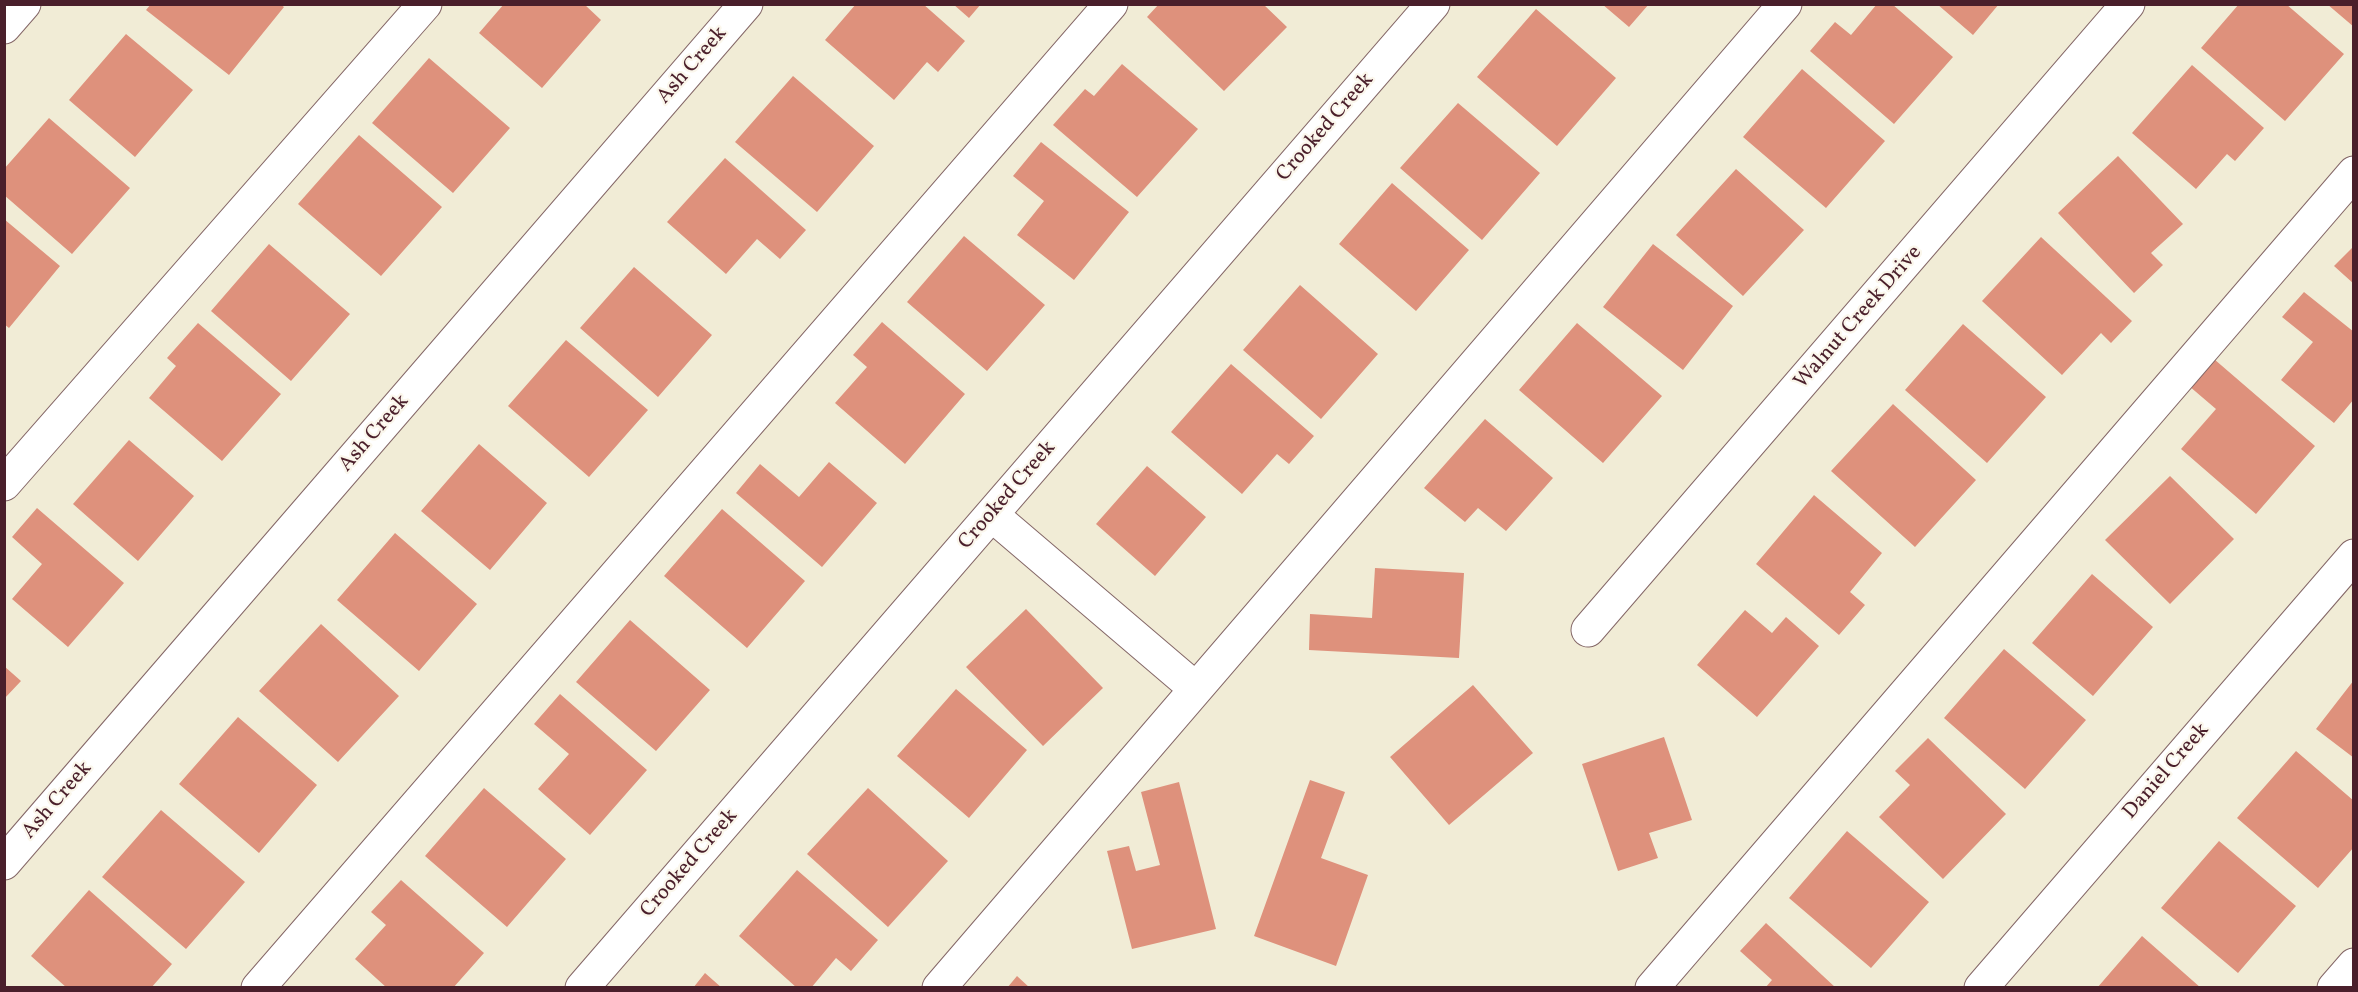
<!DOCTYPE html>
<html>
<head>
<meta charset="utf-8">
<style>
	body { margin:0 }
	#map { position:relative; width:2358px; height:992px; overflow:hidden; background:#f1ecd6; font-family:Vollkorn,serif }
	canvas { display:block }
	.frame { position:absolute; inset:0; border:6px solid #4a1f2b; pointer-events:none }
</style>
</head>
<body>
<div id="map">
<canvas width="2358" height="992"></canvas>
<div class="frame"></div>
</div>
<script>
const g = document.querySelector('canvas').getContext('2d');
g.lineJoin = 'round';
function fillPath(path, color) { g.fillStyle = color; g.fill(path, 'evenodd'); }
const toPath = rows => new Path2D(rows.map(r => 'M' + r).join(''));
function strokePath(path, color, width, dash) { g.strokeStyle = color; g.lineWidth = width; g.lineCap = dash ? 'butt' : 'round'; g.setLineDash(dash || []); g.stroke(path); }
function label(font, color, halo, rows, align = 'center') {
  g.font = font + ' Vollkorn,serif'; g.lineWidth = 4.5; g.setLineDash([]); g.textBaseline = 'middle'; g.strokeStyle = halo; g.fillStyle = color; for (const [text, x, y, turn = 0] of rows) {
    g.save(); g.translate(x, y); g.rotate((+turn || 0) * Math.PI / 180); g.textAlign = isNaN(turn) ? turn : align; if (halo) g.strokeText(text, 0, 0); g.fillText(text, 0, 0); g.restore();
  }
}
fillPath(toPath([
	[151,4,280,4,284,7,229,75,146,10],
	[504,4,584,4,601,20,542,88,479,33],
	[856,4,923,4,965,41,938,72,927,62,894,100,825,40],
	[953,4,981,4,969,18],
	[1159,4,1263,4,1287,27,1224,91,1147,17],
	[1602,4,1649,4,1629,27],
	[1877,4,1892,4,1953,57,1894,124,1810,51,1835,22,1851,35],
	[1937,4,1999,4,1973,35],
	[2239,4,2286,4,2344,54,2285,121,2201,48],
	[2327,4,2354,4,2354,27],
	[1536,9,1616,78,1557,146,1477,77],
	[126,34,193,90,135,157,69,100],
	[429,58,510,128,453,193,372,123],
	[1122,64,1198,129,1137,197,1053,125,1085,89,1094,96],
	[2192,65,2264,128,2235,161,2227,154,2196,189,2132,133],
	[1802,69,1885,141,1826,208,1743,137],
	[793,76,874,146,817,212,735,142],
	[1458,103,1540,173,1482,240,1400,168],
	[49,118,130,188,72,254,4,195,4,169],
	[359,135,442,207,381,276,298,204],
	[1041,142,1129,212,1074,280,1017,235,1044,201,1013,176],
	[2118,156,2183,224,2151,253,2163,265,2134,293,2058,213],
	[725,158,806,230,780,259,757,239,726,274,667,222],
	[1736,169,1804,230,1743,296,1676,235],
	[1392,183,1469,250,1416,311,1339,244],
	[4,219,60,266,9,328,4,324],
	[964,236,1045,305,987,371,907,302],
	[2041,237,2132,321,2111,343,2101,333,2062,375,1982,301],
	[269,244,350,314,291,381,211,311],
	[1653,244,1733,306,1683,370,1603,307],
	[2354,246,2354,284,2334,266],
	[634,267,712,335,658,397,580,328],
	[1300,285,1378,354,1321,419,1243,350],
	[2304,292,2354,332,2354,399,2334,423,2281,380,2313,342,2282,317],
	[882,322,965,394,905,464,835,403,867,367,853,355],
	[198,323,281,394,222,461,149,398,176,366,167,358],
	[1577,323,1662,396,1603,463,1519,390],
	[1963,324,2046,397,1987,463,1905,390],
	[566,340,648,410,589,477,508,406],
	[2207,353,2315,446,2256,514,2181,449,2216,409,2182,380],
	[1231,364,1314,436,1289,464,1277,454,1242,494,1171,432],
	[1893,404,1976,480,1915,547,1831,471],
	[1485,419,1553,478,1506,531,1478,508,1465,522,1424,488],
	[129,440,194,496,138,561,73,504],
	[479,444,547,503,490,570,421,511],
	[829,462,877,503,822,567,736,493,760,464,799,497],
	[1147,466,1206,517,1155,576,1096,524],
	[2170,476,2234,539,2170,604,2105,540],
	[1814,495,1882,553,1850,592,1865,605,1839,635,1756,564],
	[37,508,124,583,68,647,12,599,42,564,12,537],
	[722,509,805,581,747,648,664,576],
	[395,533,477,604,419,671,337,600],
	[1375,568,1464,573,1459,658,1309,650,1310,614,1372,618],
	[2092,574,2153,627,2093,696,2032,643],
	[1026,609,1103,688,1043,746,966,667],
	[1745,610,1772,633,1786,617,1819,646,1757,717,1697,665],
	[630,620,710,690,656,751,576,682],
	[321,624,399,696,338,762,259,691],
	[2004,649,2086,720,2025,789,1944,718],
	[4,666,21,681,4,699],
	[2354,680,2354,758,2316,729],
	[1473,685,1533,753,1449,825,1390,757],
	[956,689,1027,750,969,818,897,756],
	[560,694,647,770,590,835,538,789,569,754,534,724],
	[238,717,317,785,259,853,179,784],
	[1664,737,1692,820,1649,833,1658,858,1618,871,1582,764],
	[1928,738,2006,814,1943,879,1879,817,1910,785,1895,771],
	[2296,751,2354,801,2354,847,2318,888,2237,818],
	[1310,780,1345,792,1321,858,1368,875,1336,966,1254,936],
	[1179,782,1216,929,1132,949,1107,851,1129,846,1136,871,1160,865,1141,792],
	[484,788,566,859,507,927,425,856],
	[868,788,948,861,888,927,807,854],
	[161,810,245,882,186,949,102,877],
	[1847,831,1929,902,1871,968,1789,898],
	[2219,841,2296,906,2238,973,2161,908],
	[797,870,878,940,851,971,836,958,811,988,797,988,739,936],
	[401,880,484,953,453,988,387,988,355,959,386,925,371,912],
	[89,890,172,964,151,988,67,988,31,956],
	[1766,923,1836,988,1765,988,1772,980,1740,951],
	[2142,936,2201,988,2097,988],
	[705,973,722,988,693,988],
	[1017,976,1030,988,1007,988]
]), '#de917c');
const minor = toPath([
	[4,27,24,4],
	[4,484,425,4],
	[992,515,1196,689],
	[1588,630,2128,4],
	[4,863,746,4],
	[258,988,1111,4],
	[582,988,1433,4],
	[939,988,1785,4],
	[1652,988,2354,173],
	[1981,988,2354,556],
	[2334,988,2354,965]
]);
strokePath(minor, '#846767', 35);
strokePath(minor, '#fff', 33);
label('21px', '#4a1f2b', '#fbf7ec', [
	["Ash Creek",693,66,-49],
	["Crooked Creek",1326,128,-49],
	["Walnut Creek Drive",1859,318,-49],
	["Ash Creek",375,434,-49],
	["Crooked Creek",1008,496,-49],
	["Daniel Creek",2167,772,-49],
	["Ash Creek",58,801,-49],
	["Crooked Creek",690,864,-49]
]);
</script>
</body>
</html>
